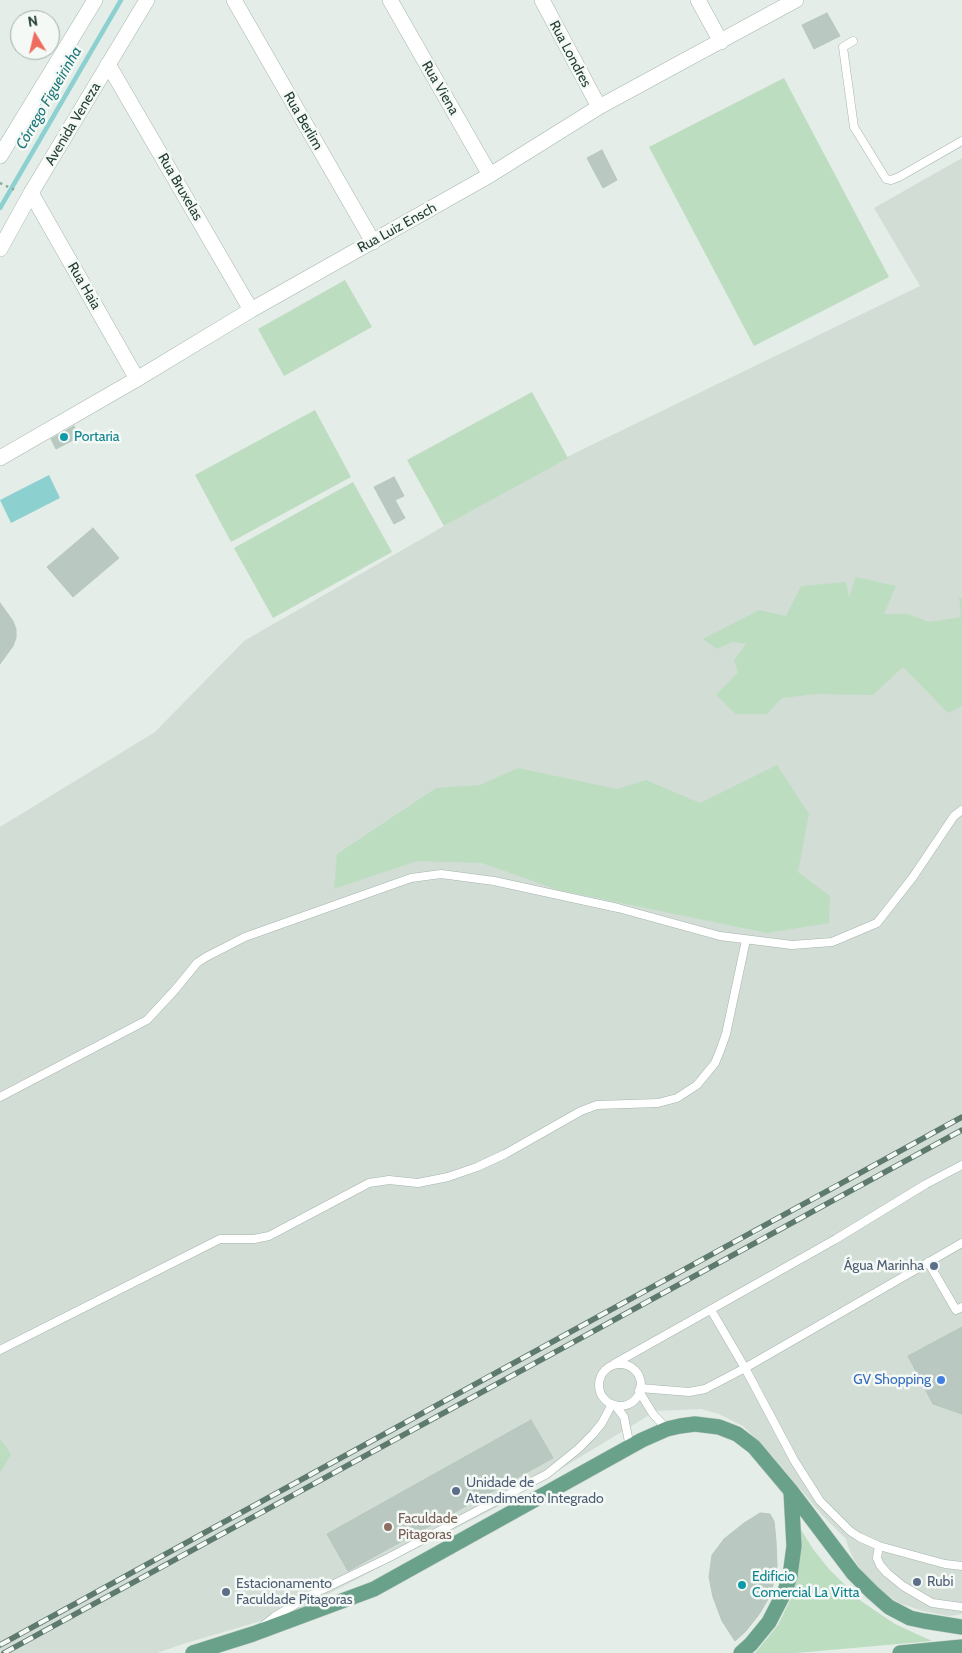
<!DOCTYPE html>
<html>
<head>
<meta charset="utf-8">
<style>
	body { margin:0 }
	#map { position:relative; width:962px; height:1653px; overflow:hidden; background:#e4ede7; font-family:Cabin,sans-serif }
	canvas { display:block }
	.north { position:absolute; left:10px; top:10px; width:50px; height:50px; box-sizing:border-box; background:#f4f9f6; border:1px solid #a0aea8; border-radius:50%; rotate:351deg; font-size:14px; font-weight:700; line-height:20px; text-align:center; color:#233e33 }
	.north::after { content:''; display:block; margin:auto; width:18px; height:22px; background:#ef6c60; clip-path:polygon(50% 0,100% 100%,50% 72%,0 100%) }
</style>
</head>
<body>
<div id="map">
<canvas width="962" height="1653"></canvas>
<div class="north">N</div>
</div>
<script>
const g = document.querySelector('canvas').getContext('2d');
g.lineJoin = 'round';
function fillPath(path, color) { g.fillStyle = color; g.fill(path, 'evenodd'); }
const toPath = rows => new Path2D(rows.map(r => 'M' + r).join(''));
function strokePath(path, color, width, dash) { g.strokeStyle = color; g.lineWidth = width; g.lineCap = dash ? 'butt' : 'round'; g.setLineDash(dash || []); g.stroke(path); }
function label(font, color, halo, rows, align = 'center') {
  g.font = font + ' Cabin,sans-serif'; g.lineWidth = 5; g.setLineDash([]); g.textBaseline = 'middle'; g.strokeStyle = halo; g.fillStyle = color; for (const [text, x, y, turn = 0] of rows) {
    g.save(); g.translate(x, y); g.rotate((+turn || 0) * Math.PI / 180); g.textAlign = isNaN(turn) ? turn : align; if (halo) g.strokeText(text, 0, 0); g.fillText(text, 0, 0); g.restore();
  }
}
fillPath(toPath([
	[962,158,962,1614,949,1616,923,1611,899,1603,879,1589,864,1574,854,1560,849,1549,846,1539,822,1515,770,1453,743,1426,719,1414,701,1409,656,1411,501,1505,295,1611,186,1643,157,1653,0,1653,0,827,155,732,244,641,444,526,575,453,920,286,874,208],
	[848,1176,767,1229,556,1337]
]), '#d2ddd6');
fillPath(toPath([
	[784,78,889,277,754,346,649,147],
	[345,280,372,327,284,376,258,329],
	[532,392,568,458,444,526,407,460],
	[315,410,351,477,231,542,195,475],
	[353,482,392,552,273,618,234,548],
	[856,577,896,586,884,614,908,614,929,622,961,617,959,597,962,599,962,706,948,713,903,667,873,695,815,694,782,698,767,714,736,714,716,695,738,672,734,660,746,644,732,642,717,649,703,639,759,610,786,616,801,586,846,582,849,597],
	[777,765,809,814,798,872,830,896,829,923,767,933,558,890,482,863,417,861,334,889,337,854,436,788,480,785,518,768,617,789,646,780,700,803],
	[0,1439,11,1454,0,1473],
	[800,1528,813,1549,829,1569,861,1601,895,1624,932,1641,796,1653,755,1653,778,1625,793,1594,800,1562]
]), '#bdddc1');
fillPath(toPath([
	[49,475,60,498,11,523,0,500]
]), '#8dd0d0');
strokePath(toPath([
	[0,208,121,0]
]), '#8dd0d0', 4.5);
const building = toPath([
	[827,13,840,36,814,49,802,25,827,13],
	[602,150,617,180,603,188,587,158,602,150],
	[74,426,79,437,56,449,51,439,74,426],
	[394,477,404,496,395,500,405,518,394,524,374,487,394,477],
	[93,528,119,558,73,597,47,567,93,528],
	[0,603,13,621,16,629,16,638,13,646,0,664,0,603],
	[962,1327,962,1414,933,1404,908,1356,962,1327],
	[531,1420,553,1458,348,1571,327,1534,531,1420],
	[760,1513,770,1514,774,1521,776,1541,777,1566,771,1594,760,1613,746,1631,735,1641,722,1621,713,1597,709,1577,712,1555,724,1539,744,1523,760,1513]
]);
fillPath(building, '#b9c8c0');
strokePath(building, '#b6c7bd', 1);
const service = toPath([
	[853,41,843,47,854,127,886,179,891,180,899,177,962,141],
	[0,1097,147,1020,174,991,197,963,206,957,245,937,411,878,441,874,494,881,618,908,720,936,792,945,832,942,877,923,913,877,954,816,962,810],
	[962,1243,745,1368,794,1460,820,1501,850,1531,859,1537,879,1546,945,1564,962,1566],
	[928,1262,956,1310,962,1307],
	[0,1350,220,1239,254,1239,269,1236,369,1183,389,1180,418,1183,448,1177,477,1167,505,1154,581,1111,597,1105,658,1103,677,1098,697,1085,715,1063,720,1051,726,1034,746,940],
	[614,1364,836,1239,926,1184,962,1165],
	'599 1385a21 21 0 1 1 42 0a21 21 0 1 1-42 0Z',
	[640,1388,689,1392,705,1389,745,1368,711,1310],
	[639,1391,653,1414,667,1429],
	[615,1405,624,1417,630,1447],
	[879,1546,877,1558,880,1565,887,1573,903,1586,932,1603,962,1607],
	[264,1625,274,1617,309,1596,388,1558,547,1474,578,1449,593,1434,602,1423,612,1404]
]);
const minor = toPath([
	[234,0,373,242],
	[390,0,490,175],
	[542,0,599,107],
	[698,0,721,42],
	[108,64,251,310],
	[31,193,137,379],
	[0,458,137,379,251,310,490,175,599,107,796,0]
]);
const secondary = toPath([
	[0,156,95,0],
	[0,249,31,193,147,0]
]);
const primary = toPath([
	[193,1653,253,1634,374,1589,642,1440,667,1429,680,1426,695,1424,719,1427,737,1434,754,1447,791,1491,853,1573,872,1592,889,1607,910,1618,924,1621,962,1627],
	[741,1653,751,1644,769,1622,785,1591,790,1576,794,1546,791,1491],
	[900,1653,962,1647]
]);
strokePath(service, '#a6b5ad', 9);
strokePath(minor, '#a6b5ad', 16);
strokePath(secondary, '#a2b8ad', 16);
strokePath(primary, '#c1c9c6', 16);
strokePath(toPath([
	[0,183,17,191]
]), '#85b09c', 2.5, [2.5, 4]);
strokePath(service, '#fff', 8);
strokePath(minor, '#fff', 15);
strokePath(secondary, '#fff', 15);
strokePath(primary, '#69a18a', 15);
const rail = toPath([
	[0,1645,962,1117],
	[4,1653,962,1130]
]);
strokePath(rail, '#5e7a6e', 5.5);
strokePath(rail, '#f4f9f6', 4, [11]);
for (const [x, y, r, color] of [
	[64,437,5,"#0f9aa8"],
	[934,1266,5,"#5c6f8a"],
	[941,1380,5,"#3f7fe0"],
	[456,1491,5,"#5c6f8a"],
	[388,1527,5,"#8d6e63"],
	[917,1582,5,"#5c6f8a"],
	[742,1585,5,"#0f9aa8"],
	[226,1592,5,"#5c6f8a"]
]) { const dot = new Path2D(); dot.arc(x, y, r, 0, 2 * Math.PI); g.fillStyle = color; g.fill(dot); strokePath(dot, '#f4f9f6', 2); }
label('14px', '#233e33', '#f4f9f6', [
	["Rua Londres",570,54,62],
	["Rua Viena",440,88,60],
	["Rua Berlim",303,121,60],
	["Avenida Veneza",73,124,-59],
	["Rua Bruxelas",180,187,60],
	["Rua Luiz Ensch",397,228,-29],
	["Rua Haia",84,286,60]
]);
label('14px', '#0d838f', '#f4f9f6', [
	["Portaria",74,437],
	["Edificio",752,1577],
	["Comercial La Vitta",752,1593]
], 'left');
label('14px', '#4e5e75', '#f4f9f6', [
	["Água Marinha",924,1266,"right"],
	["Unidade de",466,1483],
	["Atendimento Integrado",466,1499],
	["Rubi",927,1582],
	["Estacionamento",236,1584],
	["Faculdade Pitagoras",236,1600]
], 'left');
label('14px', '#366cbe', '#f4f9f6', [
	["GV Shopping",931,1380]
], 'right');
label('14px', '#785e54', '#f4f9f6', [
	["Faculdade",398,1519],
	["Pitagoras",398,1535]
], 'left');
label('italic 15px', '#1f7879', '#f4f9f6', [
	["Córrego Figueirinha",49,98,-60]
]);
</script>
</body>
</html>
